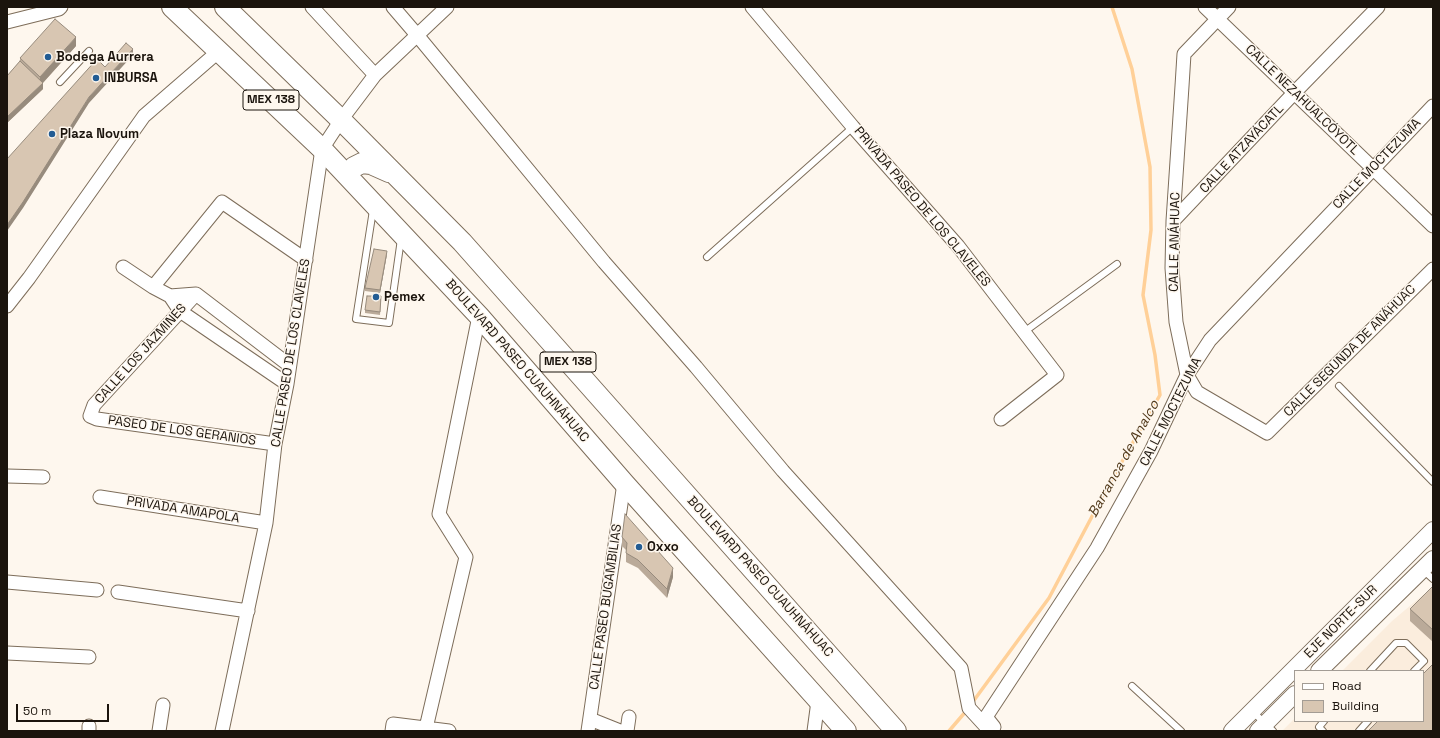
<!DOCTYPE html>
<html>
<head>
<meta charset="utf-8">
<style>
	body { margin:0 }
	#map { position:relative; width:1440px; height:738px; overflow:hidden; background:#fef7ee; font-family:"Space Grotesk",sans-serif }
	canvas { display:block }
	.frame { position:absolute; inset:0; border:8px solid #1b140d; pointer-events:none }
	.legend { position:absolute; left:1294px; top:670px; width:130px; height:52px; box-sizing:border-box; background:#fef7ee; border:1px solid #a39c94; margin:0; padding:5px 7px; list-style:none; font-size:12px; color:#1b140d }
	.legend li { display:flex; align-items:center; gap:8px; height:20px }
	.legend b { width:20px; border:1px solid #a39c94 }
	.scale { position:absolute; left:16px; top:704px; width:93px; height:18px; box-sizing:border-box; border:2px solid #1b140d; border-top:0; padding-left:5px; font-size:12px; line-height:14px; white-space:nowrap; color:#1b140d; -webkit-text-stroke:3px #fef7ee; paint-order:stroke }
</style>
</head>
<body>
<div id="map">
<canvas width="1440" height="738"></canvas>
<div class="frame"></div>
<ul class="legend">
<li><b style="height:5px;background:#fff"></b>Road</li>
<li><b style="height:11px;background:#d8c6b2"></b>Building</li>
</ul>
<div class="scale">50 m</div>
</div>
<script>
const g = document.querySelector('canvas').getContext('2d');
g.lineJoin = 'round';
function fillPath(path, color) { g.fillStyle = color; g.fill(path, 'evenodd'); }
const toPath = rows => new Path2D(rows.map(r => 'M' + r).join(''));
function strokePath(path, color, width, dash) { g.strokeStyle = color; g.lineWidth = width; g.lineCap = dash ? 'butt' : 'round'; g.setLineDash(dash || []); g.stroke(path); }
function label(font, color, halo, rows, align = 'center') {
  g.font = font + ' "Space Grotesk",sans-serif'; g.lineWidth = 3; g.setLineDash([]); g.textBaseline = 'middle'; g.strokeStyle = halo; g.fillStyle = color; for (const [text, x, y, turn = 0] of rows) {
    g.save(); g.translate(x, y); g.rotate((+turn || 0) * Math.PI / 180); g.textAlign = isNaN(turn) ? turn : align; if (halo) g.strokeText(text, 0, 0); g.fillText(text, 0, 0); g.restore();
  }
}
fillPath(toPath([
	[1433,592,1433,731,1282,731,1295,718,1295,721,1423,721,1423,671,1342,671,1392,621,1424,594]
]), '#fbeddd');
strokePath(toPath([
	[972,703,1049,598,1107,488,1160,395,1155,355,1143,295,1151,230,1150,167,1132,69,1112,7],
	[949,731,967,710]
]), '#ffd098', 3.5);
const service = toPath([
	[60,82,89,51],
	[373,210,356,319,389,323,401,239],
	[707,257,853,127],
	[1024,332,1117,264],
	[1339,386,1433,482],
	[1423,570,1433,579],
	[1370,671,1396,643,1406,643,1424,661,1414,671],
	[1132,686,1181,731],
	[1252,711,1273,731],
	[1323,731,1319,727,1324,721],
	[1359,731,1368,721]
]);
const minor = toPath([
	[312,7,375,75],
	[393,7,417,35,604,262,696,367,783,471,961,668,969,708,990,731],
	[752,7,853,127,958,246,1057,375,1001,419],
	[1205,7,1433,226],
	[1229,7,1184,54,1182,86,1173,221,1172,268,1176,322,1187,375,1197,392,1267,433,1433,269],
	[7,22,59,9,61,7],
	[1173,221,1294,93,1378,7],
	[123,267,153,287,170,296,180,311,287,384],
	[153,287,222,202,306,260],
	[196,294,94,405,90,416,97,419,275,444],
	[170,296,196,294,289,365],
	[7,306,29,278,144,116,219,51],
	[7,476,43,477],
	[100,497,266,523],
	[7,582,97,590],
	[118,592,248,611],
	[7,653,89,657],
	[590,719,620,731],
	[994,727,986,717,1097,548,1151,451,1187,375,1210,340,1433,106],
	[426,728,466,557,439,514,479,316],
	[89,731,89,726],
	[159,731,163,705],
	[222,731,266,523,275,444,287,384,322,149,341,120,375,75,447,7],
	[392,731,393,724,449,731],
	[588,731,624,483],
	[627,731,629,717],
	[814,731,818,701]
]);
const tertiary = toPath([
	[1319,671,1433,559],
	[1232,731,1433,530],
	[1258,731,1295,694]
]);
const primary = toPath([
	[172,7,322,149,479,316,624,483,846,731],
	[225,7,341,120,462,242,896,731],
	[347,174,354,167,362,163,371,164,389,172]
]);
strokePath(service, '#7d6d5a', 8);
strokePath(minor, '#7d6d5a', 15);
strokePath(tertiary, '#7d6d5a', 18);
strokePath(primary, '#7d6d5a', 22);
strokePath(service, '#fff', 6);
strokePath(minor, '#fff', 13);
strokePath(tertiary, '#fff', 16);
strokePath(primary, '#fff', 20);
fillPath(toPath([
	[76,46,43,83,43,89,7,123,7,76,20,61,20,58],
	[387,254,380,293,365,291,365,288],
	[381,299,380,315,365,313,365,310],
	[622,537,673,577,667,598,638,568,626,562,626,550,622,546],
	[1433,586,1433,642,1410,621,1410,609]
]), '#baaa99');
fillPath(toPath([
	[76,37,76,46,40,86,40,77],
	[133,49,133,55,89,103,23,208,7,231,7,225,89,97],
	[43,83,43,89,7,123,7,117],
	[387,251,387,254,380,293,380,290],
	[673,568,673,577,667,598,667,589]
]), '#978b7d');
const building = toPath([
	[55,19,76,37,40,77,20,58,55,19],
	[126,43,133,49,89,97,23,202,7,225,7,159,97,59,105,67,126,43],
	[20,61,43,83,7,117,7,76,20,61],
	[374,249,387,251,380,290,365,288,374,249],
	[367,296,381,296,380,312,365,310,367,296],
	[625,514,673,568,667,589,638,560,626,553,627,543,622,537,625,514],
	[1433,586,1433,630,1410,609,1433,586],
	[1433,664,1433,731,1368,731,1378,721,1423,721,1423,674,1433,664]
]);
fillPath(building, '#d8c6b2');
strokePath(building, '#978b7d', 1);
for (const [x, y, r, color] of [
	[48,57,4,"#235c93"],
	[96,78,4,"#235c93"],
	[52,134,4,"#235c93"],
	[376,297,4,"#235c93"],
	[639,547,4,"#235c93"]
]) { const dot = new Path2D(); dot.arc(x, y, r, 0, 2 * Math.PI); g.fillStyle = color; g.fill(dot); strokePath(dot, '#fef7ee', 1.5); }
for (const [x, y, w] of [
	[271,100,56],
	[568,362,56]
]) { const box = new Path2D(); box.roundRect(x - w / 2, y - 10, w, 20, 3); g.fillStyle = '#fef7ee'; g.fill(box); strokePath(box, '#1b140d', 1); }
label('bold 12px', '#1b140d', null, [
	["MEX 138",271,100],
	["MEX 138",568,362]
]);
label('bold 13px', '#1b140d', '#fef7ee', [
	["Bodega Aurrera",56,57],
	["INBURSA",104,78],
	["Plaza Novum",60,134],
	["Pemex",384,297],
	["Oxxo",647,547]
], 'left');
label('13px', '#1b140d', '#fef7ee', [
	["CALLE NEZAHUALCÓYOTL",1302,100,44],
	["CALLE ATZAYÁCATL",1242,149,-47],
	["CALLE MOCTEZUMA",1377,164,-46],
	["PRIVADA PASEO DE LOS CLAVELES",922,207,50],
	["CALLE ANÁHUAC",1175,242,-89],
	["CALLE SEGUNDA DE ANÁHUAC",1350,351,-45],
	["CALLE PASEO DE LOS CLAVELES",291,353,-81],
	["CALLE LOS JAZMINES",141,354,-48],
	["BOULEVARD PASEO CUAUHNÁHUAC",517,361,49],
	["CALLE MOCTEZUMA",1171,412,-63],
	["PASEO DE LOS GERANIOS",182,431,8],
	["PRIVADA AMAPOLA",183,510,9],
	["BOULEVARD PASEO CUAUHNÁHUAC",760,577,48],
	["CALLE PASEO BUGAMBILIAS",606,607,-82],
	["EJE NORTE-SUR",1341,622,-45]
]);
label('italic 14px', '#503819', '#fef7ee', [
	["Barranca de Analco",1124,459,-61]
]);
</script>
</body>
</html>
